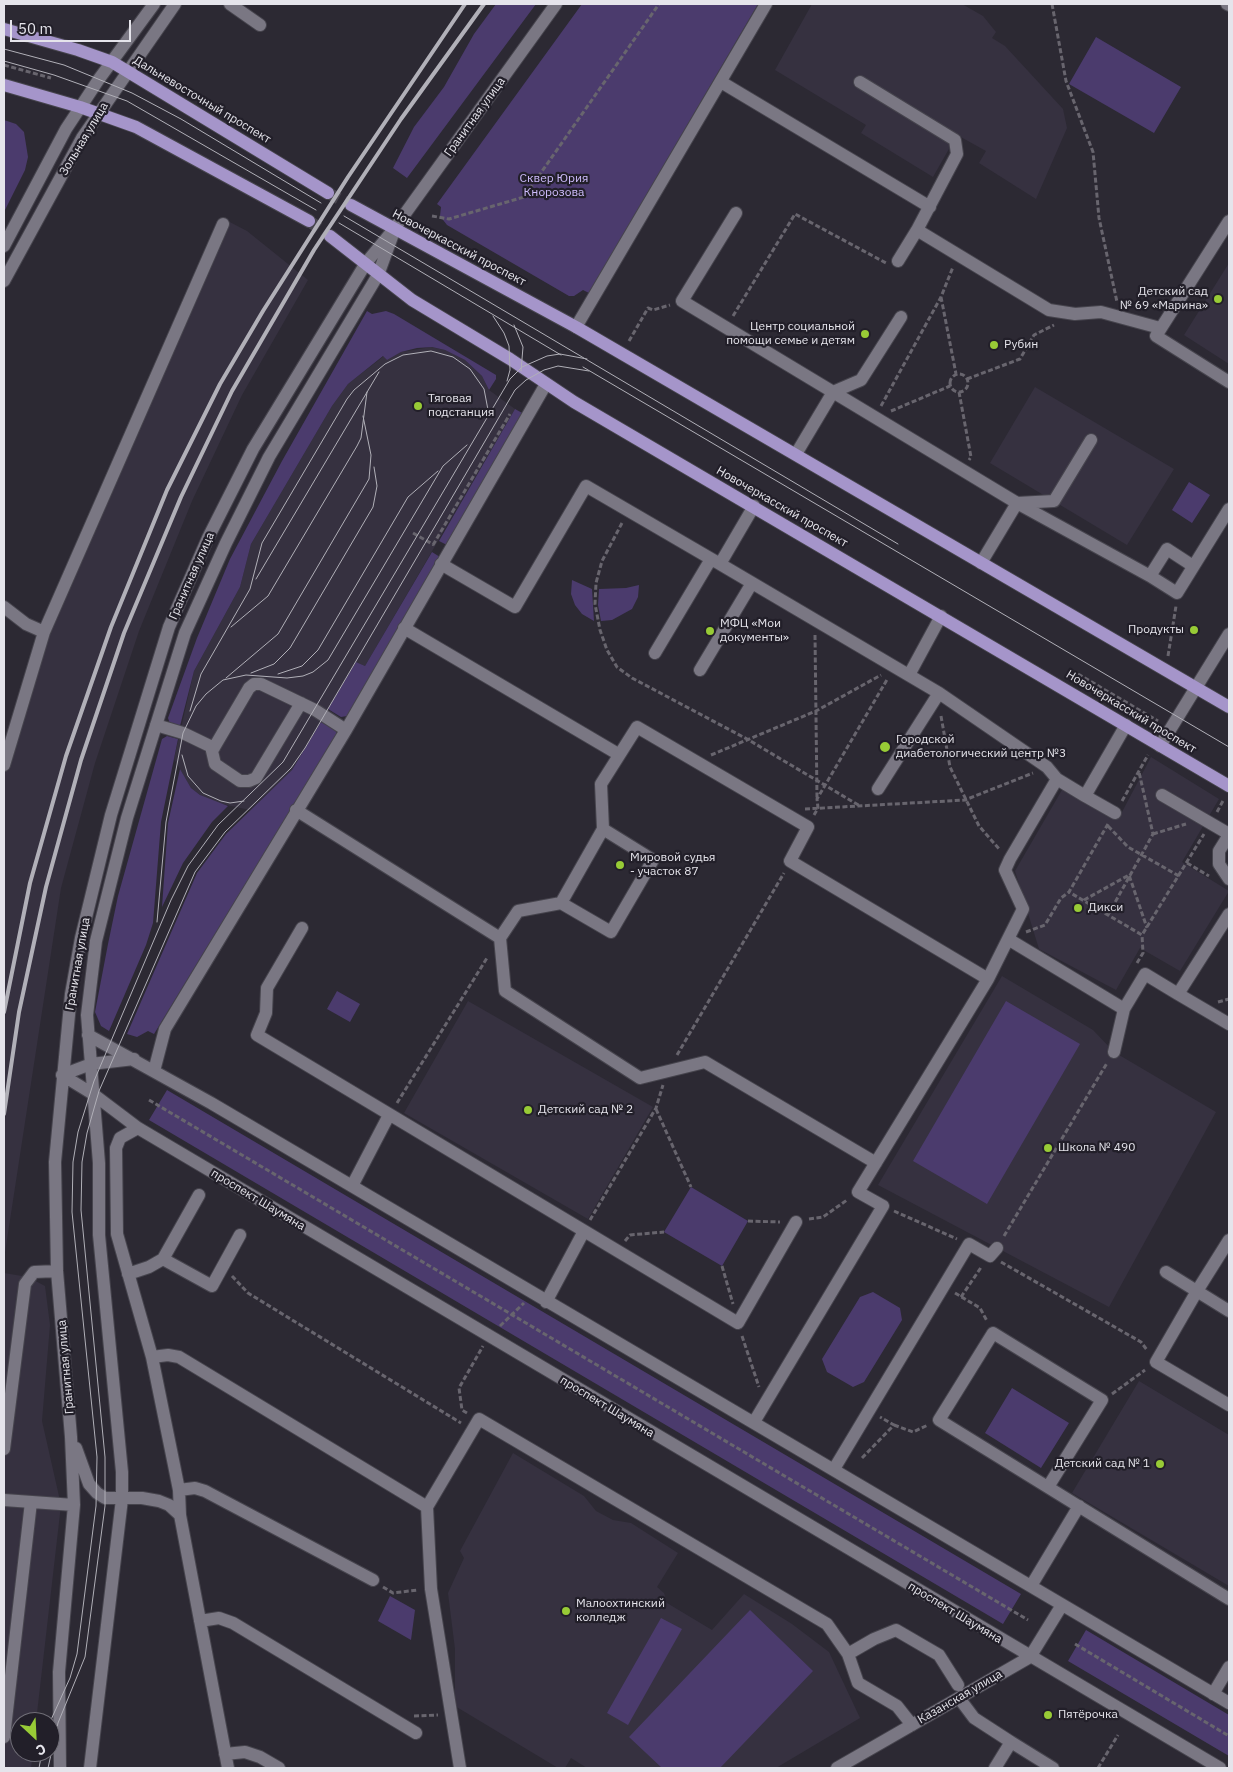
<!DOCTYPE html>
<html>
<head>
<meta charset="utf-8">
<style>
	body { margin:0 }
	#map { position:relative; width:1233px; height:1772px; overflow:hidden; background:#2c2933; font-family:"IBM Plex Sans",sans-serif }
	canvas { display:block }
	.frame { position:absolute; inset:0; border:5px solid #e5e4eb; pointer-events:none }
	.north { position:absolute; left:10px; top:1712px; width:50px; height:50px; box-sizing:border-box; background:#221f29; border:1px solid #706e77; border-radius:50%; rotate:155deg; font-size:14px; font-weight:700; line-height:20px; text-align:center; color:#e5e4eb }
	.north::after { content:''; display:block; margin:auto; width:18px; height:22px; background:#98cb36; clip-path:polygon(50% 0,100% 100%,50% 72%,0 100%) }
	.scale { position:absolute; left:10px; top:20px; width:121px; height:22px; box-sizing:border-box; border:2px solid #e5e4eb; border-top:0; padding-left:6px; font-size:15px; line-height:18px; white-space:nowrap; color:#e5e4eb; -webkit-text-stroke:4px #221f29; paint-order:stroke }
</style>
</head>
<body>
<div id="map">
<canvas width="1233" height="1772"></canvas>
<div class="frame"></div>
<div class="north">С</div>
<div class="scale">50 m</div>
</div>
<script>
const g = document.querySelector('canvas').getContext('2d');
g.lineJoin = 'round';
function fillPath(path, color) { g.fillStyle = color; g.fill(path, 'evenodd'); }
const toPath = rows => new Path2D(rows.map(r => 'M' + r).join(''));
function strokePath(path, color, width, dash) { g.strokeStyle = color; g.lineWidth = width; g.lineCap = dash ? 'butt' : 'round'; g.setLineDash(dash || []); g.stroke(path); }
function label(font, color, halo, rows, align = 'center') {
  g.font = font + ' "IBM Plex Sans",sans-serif'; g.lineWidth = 4.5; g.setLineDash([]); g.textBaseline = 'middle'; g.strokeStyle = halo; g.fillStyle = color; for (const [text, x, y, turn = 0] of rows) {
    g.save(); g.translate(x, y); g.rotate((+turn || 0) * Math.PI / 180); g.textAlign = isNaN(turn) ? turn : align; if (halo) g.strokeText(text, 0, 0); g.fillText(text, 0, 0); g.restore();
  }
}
fillPath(toPath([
	[812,4,962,4,983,16,996,32,992,38,1005,46,1063,109,1067,128,1036,199,979,163,986,151,959,136,954,140,933,177,861,133,866,125,775,70],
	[224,219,247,231,308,280,242,395,192,501,139,631,95,763,61,888,4,1259,4,746,40,626],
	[1229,263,1229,364,1184,335],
	[431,347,445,350,465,360,482,376,489,390,515,409,365,666,356,662,292,770,250,810,208,801,191,788,174,759,194,671,240,587,251,544,332,406,348,384,384,356,387,360,401,352],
	[1035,387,1174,469,1127,545,990,463],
	[1151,757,1219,799,1182,862,1229,891,1180,971,1140,948,1116,990,1039,949,1015,871,1066,783,1122,812],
	[1002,976,1093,1030,1114,1052,1216,1112,1109,1307,878,1185],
	[468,1001,653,1107,588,1219,404,1113],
	[4,1273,28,1277,45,1286,50,1325,42,1421,61,1505,36,1722,20,1722,20,1752,33,1752,31,1768,4,1768],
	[1139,1381,1229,1435,1229,1586,1072,1493],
	[513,1453,584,1496,596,1511,613,1520,631,1523,678,1553,657,1587,664,1593,667,1603,712,1630,744,1594,792,1624,829,1652,860,1718,776,1768,587,1768,571,1758,565,1768,558,1768,455,1706,455,1649,448,1593,464,1558,460,1551]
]), '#363140');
fillPath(toPath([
	[496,4,536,4,407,178,393,168,414,127,444,87,474,34],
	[582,4,758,4,589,293,583,290,574,296,569,296,447,225,440,216,441,207,437,204],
	[1096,37,1181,87,1154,133,1069,84],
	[4,120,16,124,24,132,28,157,25,170,4,212],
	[367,311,372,314,386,311,394,314,496,375,496,379,489,390,482,376,465,360,445,350,432,347,417,348,401,352,387,360,383,356,348,384,332,406,251,544,240,587,194,671,180,726,170,724,168,718,197,638,230,559,282,461],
	[515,409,524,414,447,545,439,541],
	[1189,482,1210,495,1192,523,1172,510],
	[432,552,440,557,347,716,341,717,328,709,356,662,365,666],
	[572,580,592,589,594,621,582,614,575,605,571,594],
	[639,585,638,597,632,609,612,620,601,621,598,605,599,589,626,588],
	[321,722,335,729,337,734,154,1034,148,1031,137,1037,127,1034,197,873,226,834,292,770],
	[167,736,178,739,161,822,153,923,146,945,109,1031,101,1026,95,1012,108,944,118,896,162,739],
	[180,769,191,788,200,795,228,806,212,822,183,863,162,907,168,823],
	[337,991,360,1004,350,1022,327,1009],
	[1006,1001,1080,1044,987,1204,913,1161],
	[167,1090,1021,1594,1003,1624,149,1120],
	[691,1187,748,1221,722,1266,664,1232],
	[873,1292,900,1308,902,1320,864,1382,853,1387,827,1372,822,1359,860,1297],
	[1012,1388,1069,1423,1041,1468,985,1433],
	[390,1596,415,1610,411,1640,378,1621],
	[750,1610,813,1671,720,1768,662,1768,629,1737],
	[661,1618,682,1629,628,1725,607,1713],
	[1086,1630,1229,1715,1229,1756,1068,1661]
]), '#4b3b6d');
strokePath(toPath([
	[328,193,351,205],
	[309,221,330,236]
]), '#48454f', 12, [12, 6]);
const minor = toPath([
	[230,4,260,25],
	[1227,4,1229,5],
	[721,82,930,207],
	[860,82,955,140,957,154,917,230],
	[736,213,682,301,833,392,861,380,901,317],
	[1229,221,1156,336,1229,382],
	[4,246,66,129,99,79,154,4],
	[898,261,917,230,1049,310,1075,314,1101,312,1160,328],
	[4,281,82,138,175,4],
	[576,327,766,4],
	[796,454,833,392,1017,503,981,563],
	[1017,503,1150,576,1177,593,1229,509],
	[1017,503,1054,501,1091,440],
	[441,564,515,607,586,486,720,564,754,506],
	[720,564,939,693,1047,767,1057,779],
	[1150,576,1167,549,1193,566],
	[4,607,26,624,44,632],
	[404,628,618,754],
	[655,653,711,559],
	[700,670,752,583],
	[909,675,941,616],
	[301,703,256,778,249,781,240,781,215,764,212,751,249,688,254,684,261,684,315,710,346,730],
	[156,725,183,733,214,748],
	[1160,746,1229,634],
	[4,765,44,632,223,224],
	[878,789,939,693],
	[1162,795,1229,834],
	[1085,796,1115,813],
	[296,810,500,938],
	[1229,835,1219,851,1219,864,1229,879],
	[561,903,603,829],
	[302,928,267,988,266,1013,257,1035,616,1250,738,1323,796,1222],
	[1008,939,1124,1009,1145,974,1178,994,1229,914],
	[1178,994,1229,1024],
	[88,1035,211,1103,1229,1703],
	[1114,1052,1124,1009],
	[154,1071,165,1029,346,730,546,384],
	[62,1075,93,1094,138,1128,1220,1768],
	[62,1075,91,1064,134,1059],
	[138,1128,120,1138,116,1148,117,1234,152,1357,174,1465,179,1490,180,1515,228,1768],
	[876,1163,705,1062,640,1078,505,991,500,938,518,911,561,903,611,932,653,860,603,829,601,784,637,727,808,827,790,861,988,979,1023,909,1005,870,1010,859,1057,779,1085,796,1126,725],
	[352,1186,389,1115],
	[1229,1240,1197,1291,1156,1362,1229,1405],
	[163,1259,212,1286,240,1235],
	[1166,1272,1229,1311],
	[128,1274,149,1267,163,1259,199,1195],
	[546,1302,584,1231],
	[152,1357,168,1355,179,1357,427,1507],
	[754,1422,883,1206,858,1192,988,979],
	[76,1448,89,1484,97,1493,105,1498,142,1498,159,1501,169,1505,180,1515],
	[4,1449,25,1284,34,1272,57,1271],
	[834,1469,969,1244,990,1256,997,1248],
	[1048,1487,1102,1400,993,1333,939,1420,1229,1599],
	[179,1490,195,1488,205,1491,373,1580],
	[4,1500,74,1505],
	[1031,1586,1079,1506],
	[200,1621,219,1618,233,1623,416,1733],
	[848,1654,874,1639,896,1630,939,1655,958,1685],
	[1213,1694,1229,1667],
	[959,1698,974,1718,1011,1742],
	[4,1737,31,1502],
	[225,1754,245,1752,260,1757,279,1768],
	[60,1768,59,1672,74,1505,71,1437,57,1271,55,1162,71,994,81,938,111,815,169,627,208,538,253,449,366,263,394,229,556,4],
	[90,1768,122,1499,122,1472,99,1235,99,1163,87,1015,96,941,127,818,185,633,226,543,269,457,378,275,393,234],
	[460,1768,431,1589,427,1507,479,1419,827,1624,848,1654,858,1683,897,1706,912,1725],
	[837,1768,1030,1657,1062,1605],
	[995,1768,1011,1742,1053,1768]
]);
const major = toPath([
	[4,29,78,50,112,62,328,193],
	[4,85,80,107,136,127,309,221],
	[351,205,576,327,1229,707],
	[330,236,412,300,510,359,574,402,1229,786]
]);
strokePath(minor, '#46444d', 14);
strokePath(major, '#46444d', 14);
strokePath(toPath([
	[1052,4,1066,81,1093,152,1099,218,1117,302],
	[4,65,51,78],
	[432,216,449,219,524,197,659,4],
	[941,297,956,374],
	[733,316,795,214,886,263],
	[629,341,648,308,653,310,670,305],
	'950 383a9 9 0 1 1 18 0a9 9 0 1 1-18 0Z',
	[967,379,1020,359,1034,335,1054,325],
	[959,392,971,457,969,460],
	[881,406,941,297,953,267],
	[891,411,950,386],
	[622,523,602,561,596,583,595,604,600,630,607,650,617,667,632,678,747,739,860,806],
	[413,533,434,545],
	[433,545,510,414],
	[815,635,817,798],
	[1168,656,1176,606],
	[1078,674,1158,721],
	[941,716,950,767,979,826,1000,850],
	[711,755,816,711,881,675],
	[1122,801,1148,755],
	[805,809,965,800,1033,773],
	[1217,812,1224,799],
	[814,815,818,808,817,799,888,678],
	[1108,824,1069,892,1142,935,1204,834],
	[1108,826,1128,847,1179,876],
	[1153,834,1186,824],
	[1187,863,1209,876],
	[1084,900,1129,875,1147,928],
	[1108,915,1153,834,1139,772],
	[1026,932,1045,925,1061,898,1069,892],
	[1137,963,1143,953,1142,935],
	[1218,1002,1229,999],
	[677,1055,784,873],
	[149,1100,1028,1620],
	[397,1103,487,958],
	[656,1109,691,1187],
	[894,1211,957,1239],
	[809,1219,823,1217,847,1200],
	[590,1220,656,1108,663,1085],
	[748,1221,780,1222],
	[1004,1236,1107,1063],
	[625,1241,630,1235,664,1232],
	[1001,1262,1141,1342,1147,1350],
	[722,1266,733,1304],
	[232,1276,248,1293,461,1423],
	[955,1293,980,1308,987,1321],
	[961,1297,982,1266],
	[500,1326,524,1303],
	[742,1336,759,1387],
	[1112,1394,1145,1370],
	[467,1413,462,1410,459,1388,483,1346],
	[894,1425,913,1432,928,1425],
	[862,1458,894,1425,880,1417],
	[383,1587,393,1593,418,1590],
	[1075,1644,1229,1736],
	[414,1716,438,1715],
	[1098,1768,1118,1735]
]), '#68656e', 3, [5, 2.5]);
strokePath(minor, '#7a7783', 12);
strokePath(major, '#a595ca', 12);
strokePath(toPath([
	[4,49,64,65,132,93,181,119,321,203],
	[4,61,54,75,127,101,316,210],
	[344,216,898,544],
	[339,223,561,355],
	[493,316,504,333,509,346,510,370,507,381],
	[514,325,523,347,521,371],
	[583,367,1229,747],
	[256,579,379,372],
	[231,627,268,596,357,446,361,438,367,392],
	[251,673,274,664,290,648,373,507,377,486,374,467],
	[278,674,302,666,318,650,408,497,438,471],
	[226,678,278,634,369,479,371,455,363,416],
	[190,711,201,674,250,589,262,543,347,399,354,390,385,364,403,355,431,351,453,357,470,369,484,389,489,415],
	[182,755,188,776,203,793,221,801,230,803,244,801],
	[157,922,166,822,183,733,196,706,206,694,223,680,246,675,287,678,303,676,313,672,328,660,443,466,467,445],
	[50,1722,70,1678,77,1654,96,1506,97,1457,72,1212,73,1162,78,1132,94,1081,171,900,188,866,218,825,283,762,510,379,522,367,547,356,560,354,587,359],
	[39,1768,42,1752],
	[48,1768,58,1723,85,1657,105,1506,105,1457,81,1210,82,1162,87,1133,99,1091,195,872,225,832,291,768,305,748,515,390,526,380,544,370,558,366,589,371]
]), '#b1b0b8', 1);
strokePath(toPath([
	[4,1012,30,883,66,756,111,627,167,490,220,384,263,311,348,177,465,4],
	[4,1114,19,1012,46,887,81,760,124,633,181,497,232,391,314,250,401,119,484,4]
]), '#b1b0b8', 4);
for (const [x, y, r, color] of [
	[1218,299,5,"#98cb36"],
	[865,334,5,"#98cb36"],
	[994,345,5,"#98cb36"],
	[418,406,5,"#98cb36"],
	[1194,630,5,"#98cb36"],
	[710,631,5,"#98cb36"],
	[885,747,6,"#98cb36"],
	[620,865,5,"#98cb36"],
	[1078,908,5,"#98cb36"],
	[528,1110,5,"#98cb36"],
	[1048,1148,5,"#98cb36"],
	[1160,1464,5,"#98cb36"],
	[566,1611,5,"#98cb36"],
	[1048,1715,5,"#98cb36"]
]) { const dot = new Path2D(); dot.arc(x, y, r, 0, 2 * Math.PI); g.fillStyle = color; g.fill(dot); strokePath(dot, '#221f29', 2); }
label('12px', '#e5e4eb', '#221f29', [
	["Дальневосточный проспект",202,100,31],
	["Гранитная улица",475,117,-54],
	["Зольная улица",84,139,-59],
	["Новочеркасский проспект",459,248,28],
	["Новочеркасский проспект",782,507,30],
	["Гранитная улица",192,576,-66],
	["Новочеркасский проспект",1131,712,31],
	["Гранитная улица",78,964,-80],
	["проспект Шаумяна",258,1200,31],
	["Гранитная улица",66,1367,-95],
	["проспект Шаумяна",607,1407,31],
	["проспект Шаумяна",955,1613,31],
	["Казанская улица",960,1697,-30]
]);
label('12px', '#cebcfc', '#221f29', [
	["Сквер Юрия",554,179],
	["Кнорозова",554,193]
]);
label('12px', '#e5e4eb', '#221f29', [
	["Детский сад",1208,292,"right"],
	["№ 69 «Марина»",1208,306,"right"],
	["Центр социальной",855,327,"right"],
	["помощи семье и детям",855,341,"right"],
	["Рубин",1004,345],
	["Тяговая",428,399],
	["подстанция",428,413],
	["МФЦ «Мои",720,624],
	["документы»",720,638],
	["Продукты",1184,630,"right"],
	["Городской",896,740],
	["диабетологический центр №3",896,754],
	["Мировой судья",630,858],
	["- участок 87",630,872],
	["Дикси",1088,908],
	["Детский сад № 2",538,1110],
	["Школа № 490",1058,1148],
	["Детский сад № 1",1150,1464,"right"],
	["Малоохтинский",576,1604],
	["колледж",576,1618],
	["Пятёрочка",1058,1715]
], 'left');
</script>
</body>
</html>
